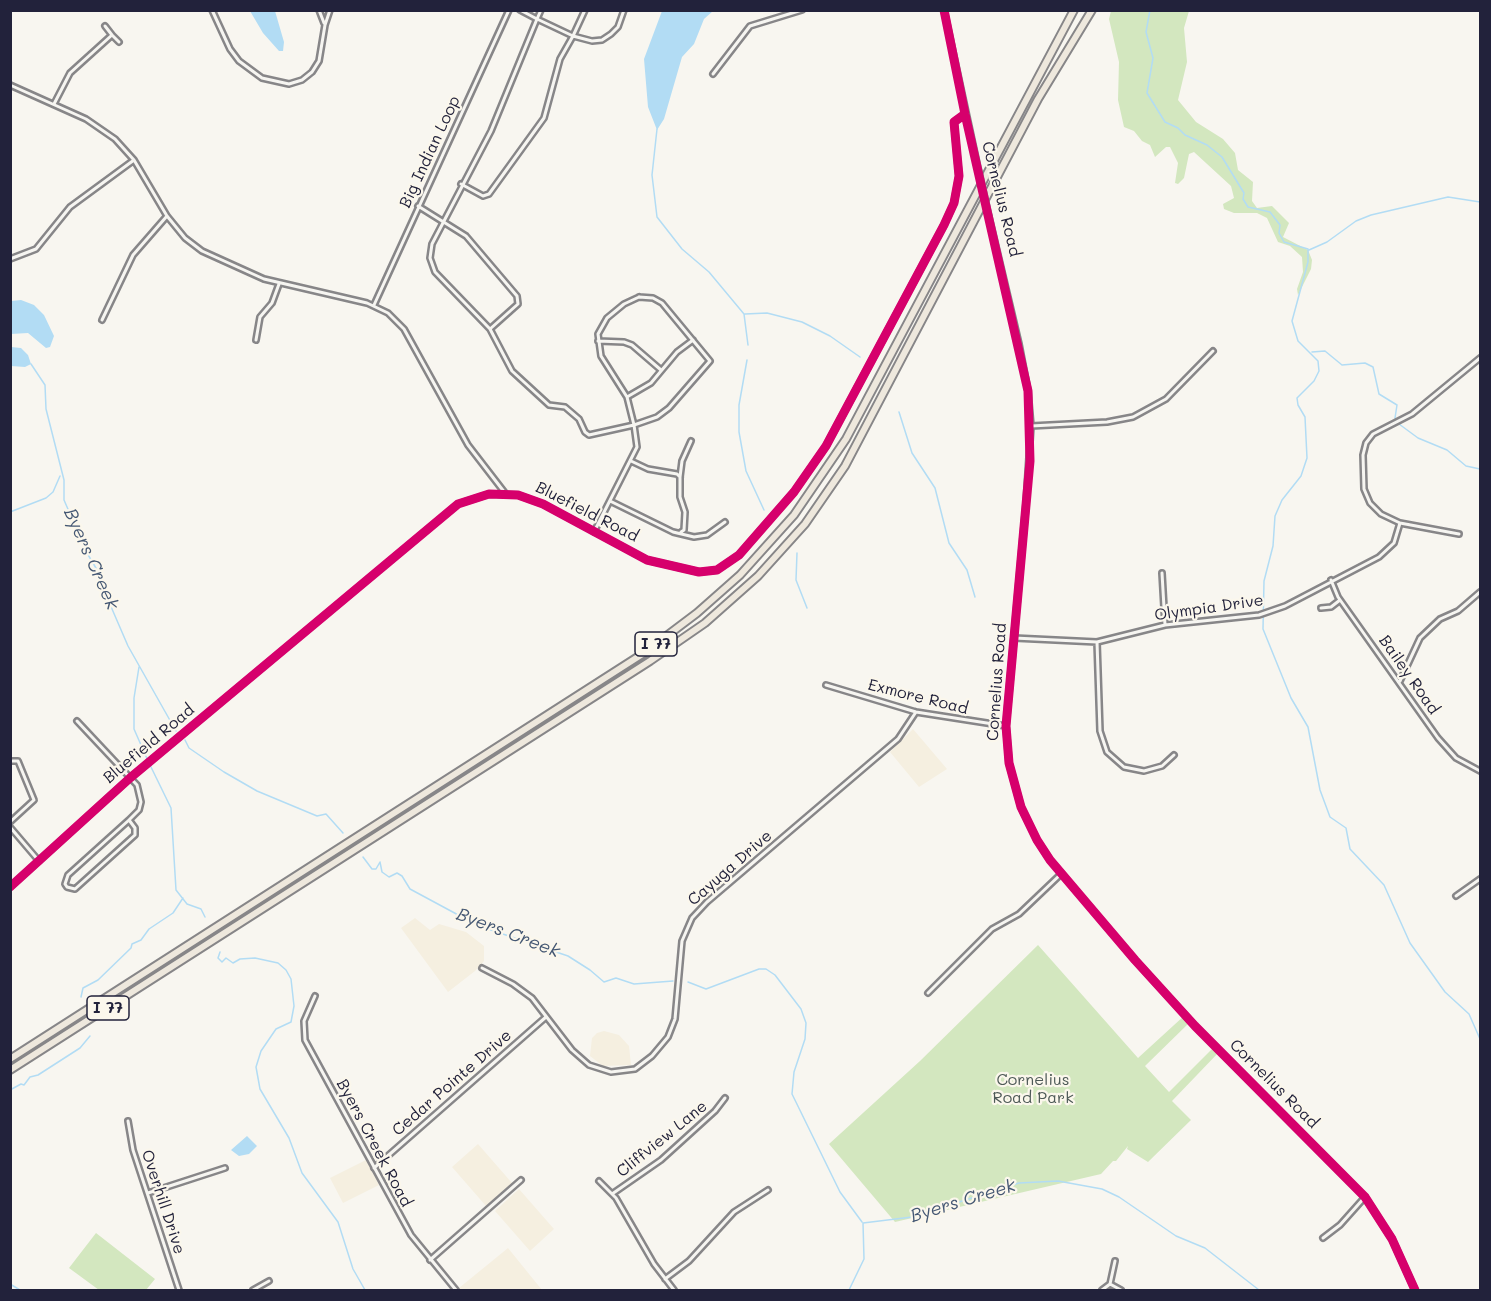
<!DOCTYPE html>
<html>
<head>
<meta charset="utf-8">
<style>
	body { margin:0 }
	#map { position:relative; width:1491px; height:1301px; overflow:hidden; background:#f8f6f0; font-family:Mali,sans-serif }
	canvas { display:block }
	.frame { position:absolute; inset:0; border:12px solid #22223b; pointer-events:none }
</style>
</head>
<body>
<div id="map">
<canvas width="1491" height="1301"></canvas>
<div class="frame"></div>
</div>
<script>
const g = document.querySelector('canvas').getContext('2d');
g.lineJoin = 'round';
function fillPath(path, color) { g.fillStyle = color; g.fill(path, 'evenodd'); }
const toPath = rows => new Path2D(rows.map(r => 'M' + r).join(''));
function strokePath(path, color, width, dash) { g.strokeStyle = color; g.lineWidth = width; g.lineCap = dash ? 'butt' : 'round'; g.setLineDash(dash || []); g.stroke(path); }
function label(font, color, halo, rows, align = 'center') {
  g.font = font + ' Mali,sans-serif'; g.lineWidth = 4.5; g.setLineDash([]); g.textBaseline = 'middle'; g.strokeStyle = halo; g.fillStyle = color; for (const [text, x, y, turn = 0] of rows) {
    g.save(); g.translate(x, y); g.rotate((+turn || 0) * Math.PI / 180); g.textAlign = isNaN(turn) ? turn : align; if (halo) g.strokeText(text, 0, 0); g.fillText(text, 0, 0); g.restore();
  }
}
fillPath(toPath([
	[913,729,947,769,919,787,890,752],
	[415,918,430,930,439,924,466,932,484,946,484,961,475,971,448,992,401,928],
	[604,1031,619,1035,629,1046,631,1065,603,1066,590,1056,592,1038,597,1033],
	[478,1144,512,1183,486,1206,452,1167],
	[366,1160,379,1185,343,1203,330,1178],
	[519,1189,554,1229,530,1251,495,1211],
	[508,1248,542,1290,461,1290,459,1288]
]), '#f5efe0');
fillPath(toPath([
	[1111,11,1189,11,1184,28,1187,62,1178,100,1196,122,1223,139,1235,153,1238,170,1253,182,1252,201,1257,208,1272,206,1289,223,1283,237,1308,250,1312,260,1311,269,1298,295,1297,289,1303,272,1302,257,1290,246,1278,242,1267,218,1257,213,1234,213,1224,209,1223,204,1234,198,1231,186,1194,152,1189,154,1184,178,1178,184,1175,183,1178,163,1170,147,1166,147,1155,157,1150,145,1142,141,1134,131,1124,127,1118,100,1119,62,1109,19],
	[1038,945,1138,1058,1185,1015,1189,1023,1145,1066,1169,1092,1215,1046,1220,1051,1172,1101,1191,1120,1148,1162,1127,1149,1128,1146,1116,1161,1113,1161,1101,1174,895,1222,829,1144,920,1061],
	[96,1233,155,1279,146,1290,99,1290,69,1268]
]), '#d3e7bf');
fillPath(toPath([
	[250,11,275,11,284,42,283,51,279,51,263,33],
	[662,11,713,11,704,19,694,44,682,57,664,119,657,130,648,107,644,59],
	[21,300,34,305,44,315,54,336,50,347,46,348,28,333,11,334,11,301],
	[11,347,21,348,28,355,31,364,25,367,11,366],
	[247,1136,257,1146,249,1154,239,1156,231,1150]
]), '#b2dcf4');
strokePath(toPath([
	[1150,10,1146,32,1153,58,1147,93,1165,122,1178,128,1185,135,1207,145,1222,157,1244,193,1243,199,1248,207,1270,212,1280,225,1279,233,1284,242,1308,249],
	[657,129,652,175,657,217,682,249,709,272,744,314,748,345],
	[1308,250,1308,262,1292,321,1298,341,1318,361,1319,371,1314,381,1297,398,1298,405,1305,417,1307,458,1301,476,1282,500,1275,516,1273,546,1264,581,1263,629,1291,698,1308,727,1320,790,1330,817,1346,828,1350,849,1384,885,1410,943,1445,992,1469,1014,1480,1039],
	[1309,250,1327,242,1356,221,1371,215,1448,197,1480,202],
	[745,314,767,313,802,322,830,336,860,357],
	[1312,352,1325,351,1342,365,1365,363,1373,367,1379,394,1397,405,1395,418,1399,424,1418,438,1447,450,1466,466,1480,469],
	[747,360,739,405,739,432,746,471,764,510],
	[31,364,45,385,46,409,64,480,64,500,87,553,106,585,109,602,128,646,176,731],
	[899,412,912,453,935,488,949,543,967,570,975,597],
	[10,512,46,498,53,492,60,476],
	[797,553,796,580,807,608],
	[139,667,134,698,134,729,148,761],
	[185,740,189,748,224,772,257,791,317,816,326,814,343,833],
	[150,765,171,808,176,890,187,904,201,909,205,917],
	[363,857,372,869,376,869,380,862,382,872,389,877,397,873,402,876,410,889,462,917,491,930,568,956,590,970,604,982,616,978,634,984,673,981],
	[220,952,218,958,222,962,226,958,233,963,240,959,255,958,278,963,286,970,291,979,294,1006,291,1022,276,1029,261,1051,256,1067,260,1089,289,1138,302,1173,338,1222,353,1269,365,1290],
	[688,982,706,989,759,969,766,969,775,975,801,1009,806,1023,805,1039,794,1072,792,1094,840,1192,862,1222],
	[81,997,83,988,98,980,131,948,132,944,141,940,149,929,173,913,183,898],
	[10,1090,21,1084,24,1085,30,1077,38,1075,80,1048,90,1036],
	[863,1223,912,1217,1019,1183,1058,1181,1102,1189,1119,1197,1176,1236,1205,1248,1259,1290],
	[10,1284,20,1290],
	[849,1290,864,1259,863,1223]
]), '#b2dcf4', 1.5);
const minor = toPath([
	[212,10,230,49,239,61,262,78,289,84,302,80,312,72,319,61,325,25,330,10],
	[319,10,324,23],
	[585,10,573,36,592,41,602,40,611,34,618,27,624,10],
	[105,26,112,35],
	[713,74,750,26,802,10],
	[10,85,86,119,115,139,134,160,167,216,185,238,202,251,264,279,367,303,388,313,404,329,468,445,505,493],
	[54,104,70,73,112,35,119,42],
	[461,184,483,196,489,194,544,118,560,59,573,36,537,19,541,10],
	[418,206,466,236,517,296,518,304,490,329,512,371,549,405,565,407,579,419,585,432,589,435,634,425,637,447,594,532],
	[10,259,36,249,70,207,134,160],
	[639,297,653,298,662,303,710,361,669,408,657,417,634,425,627,397,601,356,598,334,607,318,624,304,639,297],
	[374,305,509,10],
	[102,320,133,255,167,216],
	[490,329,435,272,430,258,432,244,491,131,537,19,520,10],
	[256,340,260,317,272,303,279,284],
	[598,341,624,342,632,345,661,370],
	[627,397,651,383,677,352,693,340],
	[1031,426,1107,422,1133,417,1166,399,1213,351],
	[631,461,648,469,677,474,680,477],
	[610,501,673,532,694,537,707,535,725,522],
	[681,532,684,530,685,512,680,497,680,477,682,461,691,441],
	[1459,534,1400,523,1381,514,1370,503,1364,489,1363,455,1366,443,1373,434,1412,414,1480,358],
	[1162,573,1165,625],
	[1331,580,1338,597,1438,738,1456,758,1480,771],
	[1321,608,1331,607,1340,600],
	[1014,638,1097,642,1165,625,1259,615,1285,606,1379,557,1394,543,1400,523],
	[1097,642,1100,731,1107,752,1124,767,1144,771,1162,766,1174,755],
	[1400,681,1420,638,1440,619,1458,611,1480,592],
	[826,685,916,712,1006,726],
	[77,721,137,785,141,802,139,810,129,820,135,828,135,835,75,889,67,887,65,884,68,875,129,820],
	[10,761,18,761,34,800,10,822],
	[10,827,39,861],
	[1456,896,1480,879],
	[482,968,513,984,532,998,572,1050,589,1065,611,1072,635,1069,652,1056,668,1037,675,1019,682,941,692,918,707,902,898,739,916,712],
	[928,993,992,929,1019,914,1061,874],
	[315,996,304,1021,305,1040,411,1235,456,1290],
	[128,1121,133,1150,179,1290],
	[374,1168,546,1017],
	[599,1181,616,1198,654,1264,674,1290],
	[148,1193,225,1168],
	[612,1194,661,1160,715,1111,725,1098],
	[1323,1238,1340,1225,1365,1197],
	[430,1260,521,1180],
	[665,1279,689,1261,734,1212,768,1190],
	[1110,1284,1121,1290],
	[253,1290,269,1281],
	[1102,1290,1110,1284,1115,1261]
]);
const tertiary = toPath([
	[944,10,978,168],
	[989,217,1019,344,1028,391,1031,426,1026,504,1006,726,1009,763,1021,807,1037,840,1050,860,1135,960,1195,1026,1365,1197,1392,1239,1415,1290],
	[10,887,130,778,458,504,489,494,518,495,543,504,647,560,699,572,717,570,739,555,794,492,826,446,944,225,954,203,959,176,954,122,965,114]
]);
const motorway = toPath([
	[10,1059,644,653,697,613,740,575,794,515,846,439,1074,10],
	[10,1070,650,661,705,623,758,576,805,524,845,466,1038,99,1092,10]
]);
strokePath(minor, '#878688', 8);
strokePath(tertiary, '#878688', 8);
strokePath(motorway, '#878688', 10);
strokePath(minor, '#f6f5f1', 3);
strokePath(tertiary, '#f6f5f1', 4);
strokePath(motorway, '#eee8dd', 6);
const tertiaryBridge = toPath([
	[978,168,989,217]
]);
strokePath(tertiaryBridge, '#878688', 8, []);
strokePath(tertiaryBridge, '#f6f5f1', 4);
strokePath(toPath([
	[944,10,965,114,1028,391,1030,461,1006,726,1009,763,1021,807,1037,840,1050,860,1135,960,1195,1026,1365,1197,1392,1239,1415,1290],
	[10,887,130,778,458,504,489,494,518,495,543,504,647,560,699,572,717,570,739,555,794,492,826,446,944,225,954,203,959,176,954,122,965,114]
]), '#d6006c', 9);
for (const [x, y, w] of [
	[656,644,42],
	[108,1008,42]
]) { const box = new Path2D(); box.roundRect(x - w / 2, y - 12, w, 24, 4.5); g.fillStyle = '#fbf7ec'; g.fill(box); strokePath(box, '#22223b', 1.5); }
label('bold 15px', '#22223b', null, [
	["I 77",656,644],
	["I 77",108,1008]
]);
label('16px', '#22223b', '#fbf7ec', [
	["Big Indian Loop",430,152,-65],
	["Cornelius Road",1001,199,76],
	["Bluefield Road",587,512,27],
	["Olympia Drive",1209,608,-8],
	["Bailey Road",1409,675,55],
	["Cornelius Road",997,682,-86],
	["Exmore Road",918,697,14],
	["Bluefield Road",149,744,-40],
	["Cayuga Drive",730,868,-41],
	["Cedar Pointe Drive",452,1083,-41],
	["Cornelius Road",1274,1084,45],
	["Cliffview Lane",662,1139,-39],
	["Byers Creek Road",374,1143,62],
	["Overhill Drive",163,1202,72]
]);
label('16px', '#4e5a57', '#fbf7ec', [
	["Cornelius",1033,1080],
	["Road Park",1033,1098]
]);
label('italic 18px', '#445773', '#fbf7ec', [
	["Byers Creek",91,559,66],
	["Byers Creek",508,933,21],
	["Byers Creek",963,1201,-17]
]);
</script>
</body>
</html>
